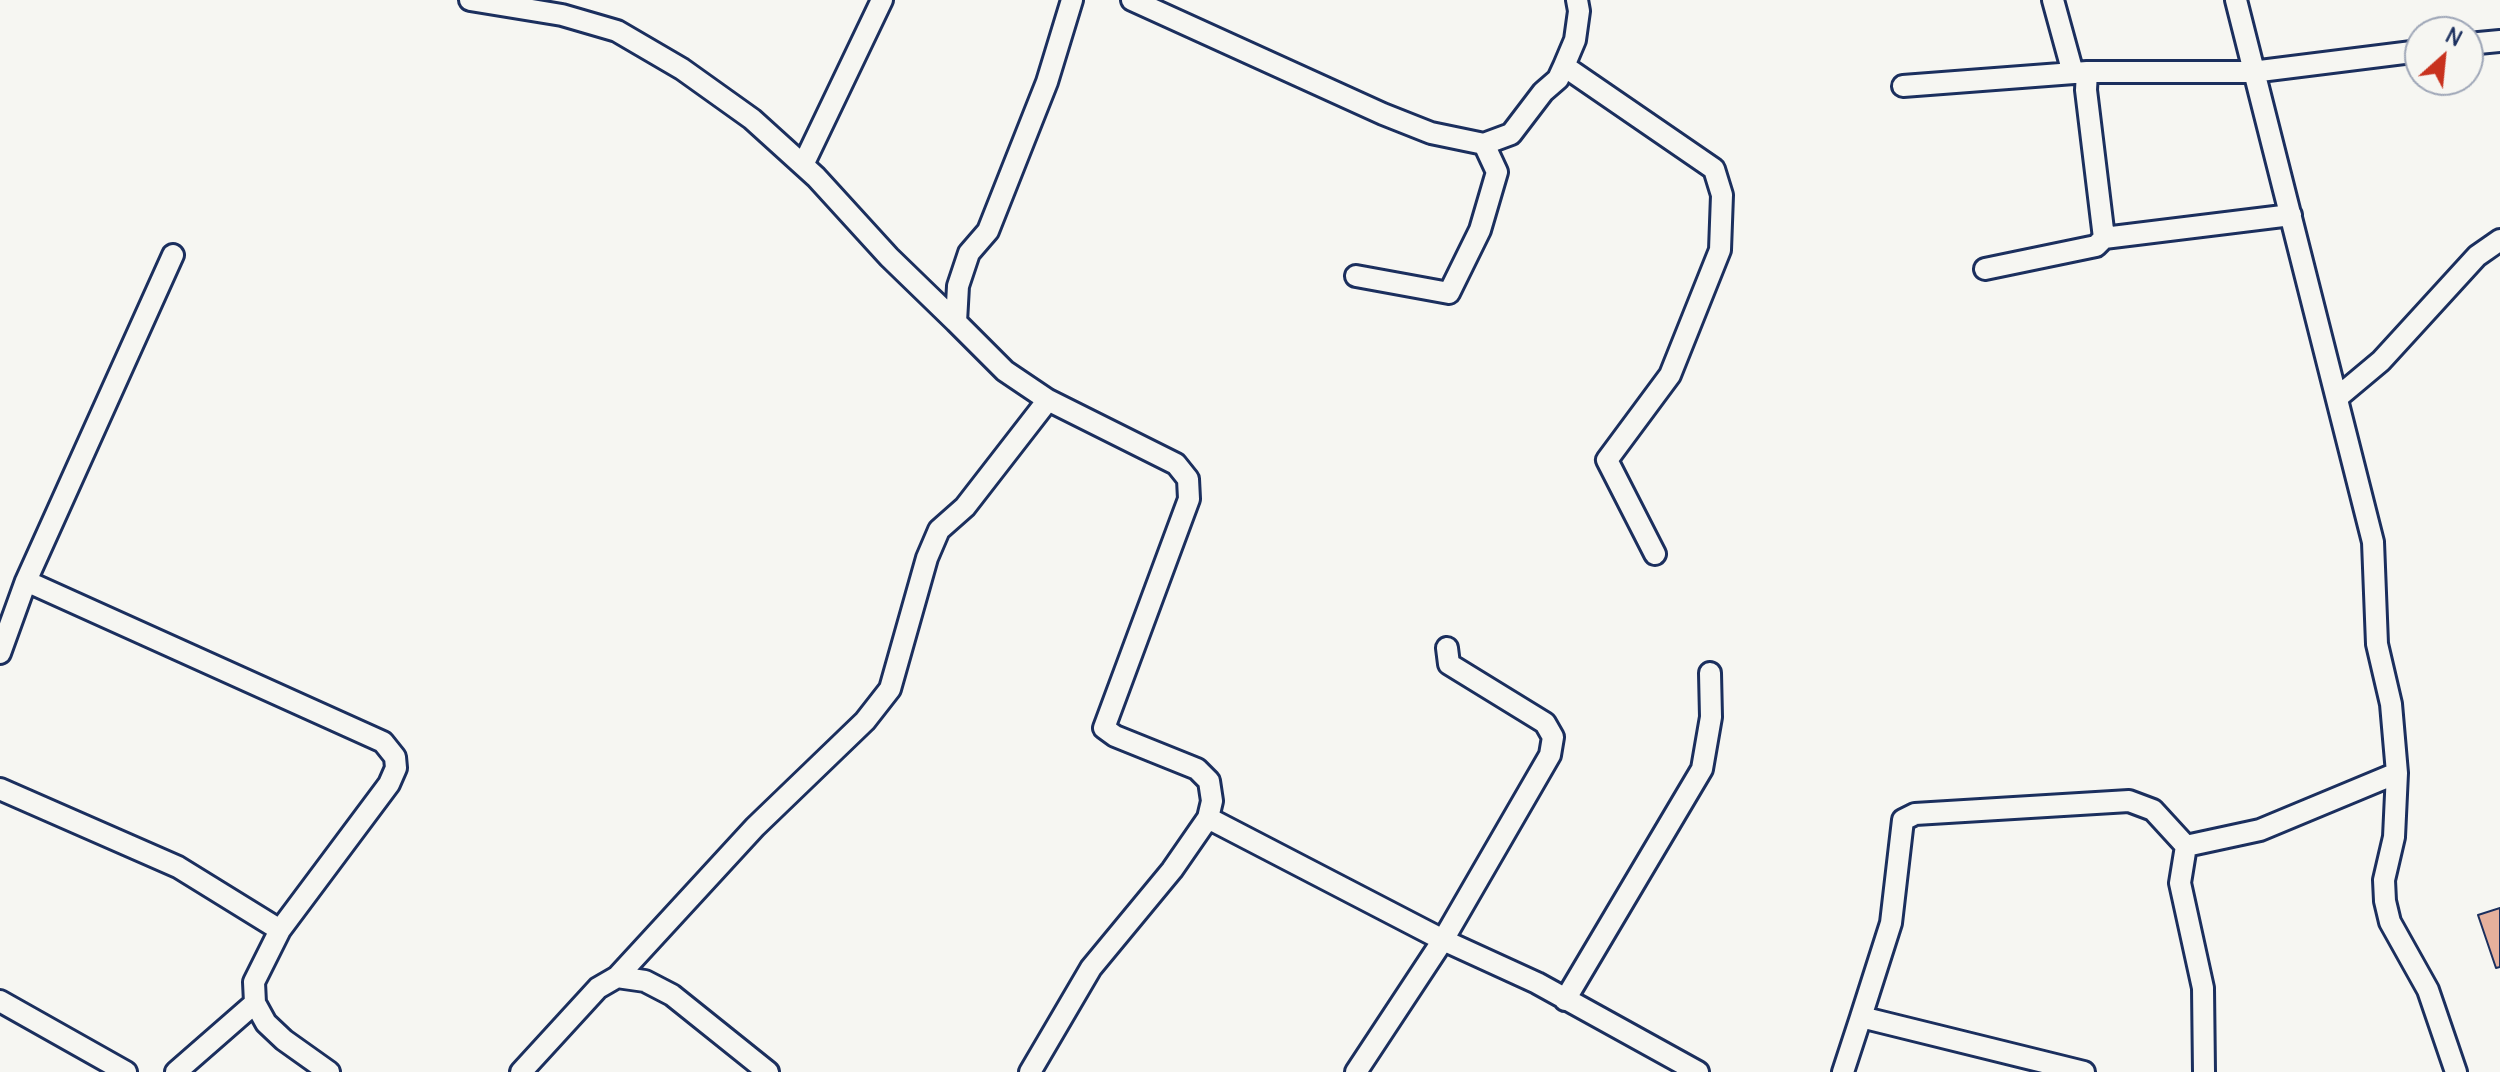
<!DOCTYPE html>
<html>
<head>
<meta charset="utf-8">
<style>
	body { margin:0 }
	#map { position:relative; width:2500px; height:1072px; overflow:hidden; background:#f6f6f2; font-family:Delius,sans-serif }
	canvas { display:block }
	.north { position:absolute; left:2404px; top:16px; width:80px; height:80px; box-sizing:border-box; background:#f6f6f2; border:2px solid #9ea6b7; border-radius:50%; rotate:27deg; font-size:22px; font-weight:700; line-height:32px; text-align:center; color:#1b2f5e }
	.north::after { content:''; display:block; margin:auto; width:28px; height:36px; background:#c8321e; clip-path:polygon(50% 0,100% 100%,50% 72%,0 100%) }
</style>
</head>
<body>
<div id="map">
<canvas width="2500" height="1072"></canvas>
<div class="north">N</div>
</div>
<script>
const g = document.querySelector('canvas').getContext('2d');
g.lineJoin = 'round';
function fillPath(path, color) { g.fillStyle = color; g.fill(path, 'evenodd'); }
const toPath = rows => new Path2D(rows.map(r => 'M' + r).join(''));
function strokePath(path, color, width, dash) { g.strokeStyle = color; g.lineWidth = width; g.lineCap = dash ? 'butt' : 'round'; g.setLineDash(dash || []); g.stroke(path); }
const building = toPath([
	[2500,908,2500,967,2496,968,2478,915,2500,908]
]);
fillPath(building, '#e6b09c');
strokePath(building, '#1b2f5e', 2);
const minor = toPath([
	[470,0,562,15,617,31,682,69,752,119,816,177,889,257,956,322],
	[1132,0,1383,114,1431,133,1484,144,1511,134,1543,92,1558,79,1564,66],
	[1577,0,1579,11,1575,40,1564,66,1714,169,1722,195,1720,250,1670,375,1607,460,1655,554],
	[2053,0,2073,73],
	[2236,0,2373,542,2377,644,2391,704,2397,773,2394,837,2384,880,2385,901,2390,922,2428,990,2456,1072],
	[2468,44,2500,41],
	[1903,86,2087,72],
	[803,165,882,0],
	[2104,238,2291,215],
	[1985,269,2096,246,2104,238,2086,90,2087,72,2252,72,2420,51],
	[1356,276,1449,293,1480,230,1497,172,1484,144],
	[2338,397,2381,361,2477,256,2500,240],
	[26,581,383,742,395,757,396,768,389,784,280,930],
	[0,653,26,581,173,255],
	[0,789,178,867,280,930,254,982,255,1003,266,1023,284,1040,329,1072],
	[1208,818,1443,940,1537,983,1698,1072],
	[617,977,755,827,865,721,890,689,927,558,939,530,965,507,1048,400],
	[1565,1000,1702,769,1711,717,1710,673],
	[0,1001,126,1072],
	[1861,1017,1891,923,1903,820,1915,814,2129,801,2153,810,2186,846],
	[176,1072,255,1003],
	[521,1072,598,988,617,977,645,981,672,995,768,1072],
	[1030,1072,1091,968,1172,870,1208,818,1212,801,1209,781,1197,769,1115,736,1104,728,1189,499,1188,479,1176,464,1048,400,1005,371,956,322,958,286,969,253,988,231,1047,82,1072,0],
	[1356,1072,1443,940,1550,755,1553,737,1545,723,1449,664,1447,648],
	[1843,1072,1861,1017,2084,1072],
	[2204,1072,2203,988,2180,883,2186,846,2260,830,2397,773]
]);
strokePath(minor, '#1b2f5e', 26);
strokePath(minor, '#f6f6f2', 20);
</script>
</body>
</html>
